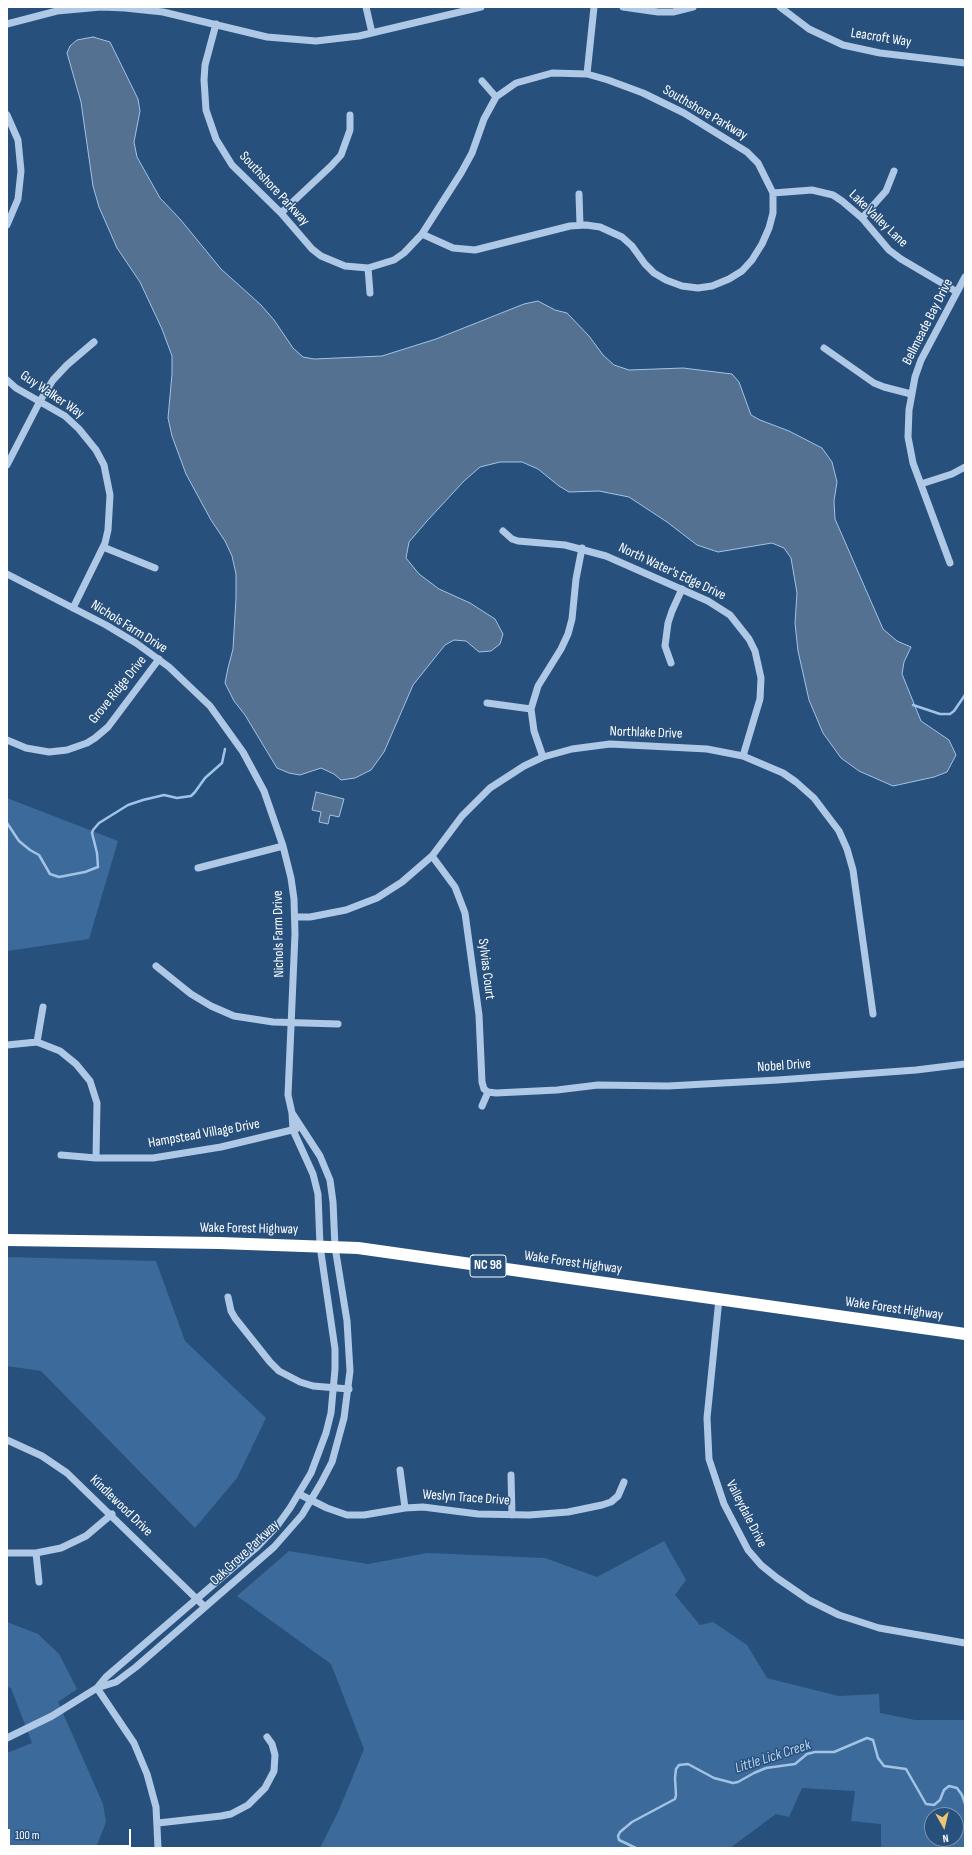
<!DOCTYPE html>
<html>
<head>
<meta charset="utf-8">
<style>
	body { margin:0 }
	#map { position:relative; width:972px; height:1855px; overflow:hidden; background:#28507d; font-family:"Sofia Sans Condensed",sans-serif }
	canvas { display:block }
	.frame { position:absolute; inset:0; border:8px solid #fff; pointer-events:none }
	.north { position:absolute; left:924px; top:1807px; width:40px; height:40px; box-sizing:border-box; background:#28507d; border:1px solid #7e96b1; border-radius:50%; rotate:172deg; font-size:11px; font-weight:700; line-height:16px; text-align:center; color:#fff }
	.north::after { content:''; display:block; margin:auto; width:14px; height:18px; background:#ecc674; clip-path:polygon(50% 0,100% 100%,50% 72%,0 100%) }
	.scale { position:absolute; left:8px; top:1829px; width:123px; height:18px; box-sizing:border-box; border:2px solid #fff; border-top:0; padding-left:5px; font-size:12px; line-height:14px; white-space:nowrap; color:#fff; -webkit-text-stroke:3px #28507d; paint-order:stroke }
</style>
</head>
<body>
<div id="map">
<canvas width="972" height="1855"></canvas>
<div class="frame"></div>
<div class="north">N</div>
<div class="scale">100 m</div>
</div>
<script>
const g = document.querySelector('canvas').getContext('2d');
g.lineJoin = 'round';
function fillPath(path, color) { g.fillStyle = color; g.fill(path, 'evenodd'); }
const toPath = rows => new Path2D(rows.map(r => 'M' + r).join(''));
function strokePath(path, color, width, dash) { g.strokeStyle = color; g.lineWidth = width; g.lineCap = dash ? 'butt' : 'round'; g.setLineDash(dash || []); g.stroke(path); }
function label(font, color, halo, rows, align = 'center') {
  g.font = font + ' "Sofia Sans Condensed",sans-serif'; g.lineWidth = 3; g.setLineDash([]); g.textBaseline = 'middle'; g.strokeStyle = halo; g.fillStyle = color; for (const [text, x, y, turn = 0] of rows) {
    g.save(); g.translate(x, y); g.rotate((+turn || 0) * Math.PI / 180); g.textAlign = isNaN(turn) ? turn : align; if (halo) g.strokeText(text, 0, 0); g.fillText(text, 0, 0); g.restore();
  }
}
fillPath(toPath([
	[7,798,118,841,89,939,7,951],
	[7,1257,156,1261,185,1341,266,1418,237,1478,195,1528,41,1371,7,1366],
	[664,1541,686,1580,675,1595,700,1625,713,1622,747,1645,767,1678,839,1696,879,1694,880,1713,915,1720,965,1720,965,1848,881,1848,881,1824,851,1821,855,1791,802,1788,789,1817,776,1814,730,1848,320,1848,339,1810,364,1749,331,1664,237,1596,289,1551,368,1564,427,1553,545,1558,597,1577],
	[932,1815,956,1815,956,1839,932,1839],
	[7,1622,38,1634,59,1654,77,1689,58,1702,103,1804,106,1822,96,1848,7,1848,7,1753,32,1743,11,1688,7,1687]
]), '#3c6a9b');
const water = toPath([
	[93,37,110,42,138,99,140,111,134,142,137,157,160,198,180,219,221,269,261,305,274,320,293,348,303,357,314,359,382,356,436,339,524,304,538,301,555,310,567,313,589,336,603,355,614,365,629,370,683,368,732,374,739,382,751,415,760,420,789,431,822,448,832,462,837,482,834,501,835,519,883,629,897,641,911,647,904,662,902,674,921,721,949,740,956,755,947,772,934,777,893,786,859,771,841,758,823,733,809,700,798,651,795,623,797,593,791,558,784,548,772,543,718,552,697,545,667,522,629,497,599,491,569,492,559,486,538,469,522,462,500,462,480,467,464,481,427,521,409,542,406,558,419,574,439,589,470,603,495,619,503,634,500,644,491,651,479,652,466,641,454,640,445,645,413,685,384,752,371,770,355,778,341,780,334,774,321,768,300,775,289,773,277,768,245,715,234,701,225,683,228,668,233,649,236,598,236,574,232,556,225,541,211,520,186,474,172,436,168,418,172,374,172,356,162,329,140,282,117,248,99,207,93,186,81,102,67,53,70,46,77,40,93,37],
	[316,792,344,799,339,817,330,815,328,824,319,822,321,812,312,810,316,792]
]);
fillPath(water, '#547191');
strokePath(water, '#a2c3e5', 1);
strokePath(toPath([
	[913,705,940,714,950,714,954,711,965,695],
	[7,823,19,841,30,850,39,855,50,874,59,877,85,872,98,867,97,853,92,833,93,830,99,823,128,805,143,800,164,795,177,798,191,796,195,792,205,778,222,763,225,749],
	[636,1848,619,1840,618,1836,620,1832,632,1822,675,1799,676,1795,675,1778,676,1769,679,1765,688,1764,714,1778,733,1783,738,1782,754,1773,766,1768,795,1764,807,1754,815,1752,834,1752,867,1738,873,1740,878,1758,884,1766,906,1769,926,1804,934,1805,940,1800,944,1790,949,1786,957,1788,962,1795,965,1804]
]), '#a2c3e5', 2.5);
strokePath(toPath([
	[366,7,372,33],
	[623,7,658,12,673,12,693,7],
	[780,7,809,29,843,45,880,53,965,63],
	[7,24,57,11,101,7,125,8,163,12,267,37,316,41,359,36,481,7],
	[216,24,205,65,204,80,206,110,216,139,232,165,281,213,312,249,321,256,345,266,368,268,394,260,404,253,422,234,461,173,472,153,484,119,496,97,516,83,552,73,587,74,608,80,643,93,684,113,747,152,758,163,773,193,773,213,769,228,762,244,752,260,742,271,729,279,712,286,698,288,682,286,666,280,654,273,645,264,632,246,622,237,600,227,586,225,570,226,475,250,453,248,422,234],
	[587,74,594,7],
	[482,81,496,97],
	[7,115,18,140,21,171,18,199,7,225],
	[773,193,812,190,833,195,842,201,862,218,889,250,901,259,957,292],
	[579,194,580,225],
	[281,213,331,166,341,155,350,130,350,115],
	[862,218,886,191,894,171],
	[368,268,370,293],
	[824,348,874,383,884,387,911,394],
	[7,380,16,388,65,416,79,429,96,450,104,465,110,495,108,530,105,543,73,608],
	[7,465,40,401,53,380,67,365,94,342],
	[921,484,952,474,965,467],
	[503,531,512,539,518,541,565,545,606,556,708,601,730,615,749,639,755,651,761,678,760,699,743,756],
	[103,547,155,568],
	[950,563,913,463,908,437,909,410,915,377,921,360,965,277],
	[7,574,106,625,136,643,169,667,210,706,243,752,264,791,283,846,291,878,294,899,295,934,288,1095,292,1113,293,1130,313,1174,318,1194,320,1246,335,1349,335,1369,331,1413,326,1433,311,1473,290,1508,277,1526,257,1547,106,1677,97,1688],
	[671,663,665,646,668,623,672,611,682,589],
	[487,703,531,709],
	[7,740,26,748,49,752,67,750,87,743,95,738,108,727,159,659],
	[543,757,534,731,531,709,538,686,561,649,568,634,572,619,576,579,582,548],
	[432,856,455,887,465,913,479,1015,482,1082,484,1089,488,1092,496,1093,557,1090,598,1085,668,1086,778,1080,916,1070,965,1064],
	[198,868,283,846],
	[295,917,310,917,346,910,377,898,402,882,432,856,462,816,490,788,524,766,543,757,572,749,610,744,707,749,743,756,783,773,796,782,814,798,839,831,847,849,853,870,873,1014],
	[156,966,191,994,211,1006,234,1016,273,1022,338,1024],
	[37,1042,43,1007],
	[7,1045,37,1042,60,1051,76,1064,90,1081,97,1103,96,1158],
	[482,1106,488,1092],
	[61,1155,96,1158,153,1158,221,1147,296,1129],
	[228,1297,231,1311,235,1318,270,1362,279,1371,300,1382,313,1386,349,1389],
	[719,1299,707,1418,709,1459,724,1504,748,1550,761,1565,777,1578,809,1600,839,1615,879,1628,965,1643],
	[7,1440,42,1456,67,1473,205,1607],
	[400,1470,405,1508],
	[511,1475,512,1515],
	[299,1494,327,1508,347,1515,364,1515,405,1508,423,1507,478,1514,529,1515,568,1512,602,1505,611,1502,618,1496,624,1482],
	[7,1553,36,1553,61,1548,86,1536,112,1514],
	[36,1553,39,1582],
	[97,1688,134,1743,147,1774,156,1807,158,1848],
	[7,1738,52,1716,97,1688,116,1682,136,1667,274,1547,302,1515,321,1483,332,1462,344,1418,350,1371,347,1321,335,1247,333,1202,330,1180,320,1156,292,1113],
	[158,1823,221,1816,231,1814,248,1805,265,1788,274,1771,275,1755,272,1744,267,1737]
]), '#aec8e5', 7);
strokePath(toPath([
	[7,1240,220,1243,358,1248,965,1334]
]), '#fff', 12);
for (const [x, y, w] of [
	[488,1266,36]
]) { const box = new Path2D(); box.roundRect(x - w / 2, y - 11, w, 22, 3); g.fillStyle = '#28507d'; g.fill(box); strokePath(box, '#fff', 1); }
label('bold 13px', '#fff', null, [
	["NC 98",488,1266]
]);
label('14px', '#fff', '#28507d', [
	["Leacroft Way",881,38,9],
	["Southshore Parkway",705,113,30],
	["Southshore Parkway",274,189,47],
	["Lake Valley Lane",878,219,44],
	["Bellmeade Bay Drive",928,322,-63],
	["Guy Walker Way",52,395,34],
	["North Water's Edge Drive",672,572,25],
	["Nichols Farm Drive",129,627,32],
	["Grove Ridge Drive",118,690,-51],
	["Northlake Drive",646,733,2],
	["Nichols Farm Drive",279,934,-91],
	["Sylvias Court",486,969,83],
	["Nobel Drive",784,1066,-4],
	["Hampstead Village Drive",204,1134,-10],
	["Wake Forest Highway",249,1229,1],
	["Wake Forest Highway",573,1263,8],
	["Wake Forest Highway",894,1309,8],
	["Weslyn Trace Drive",466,1498,4],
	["Kindlewood Drive",121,1506,44],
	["Valleydale Drive",746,1514,63],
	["Oak Grove Parkway",245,1553,-43]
]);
label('italic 15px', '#b9d2ec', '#28507d', [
	["Little Lick Creek",773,1757,-18]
]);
</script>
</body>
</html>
